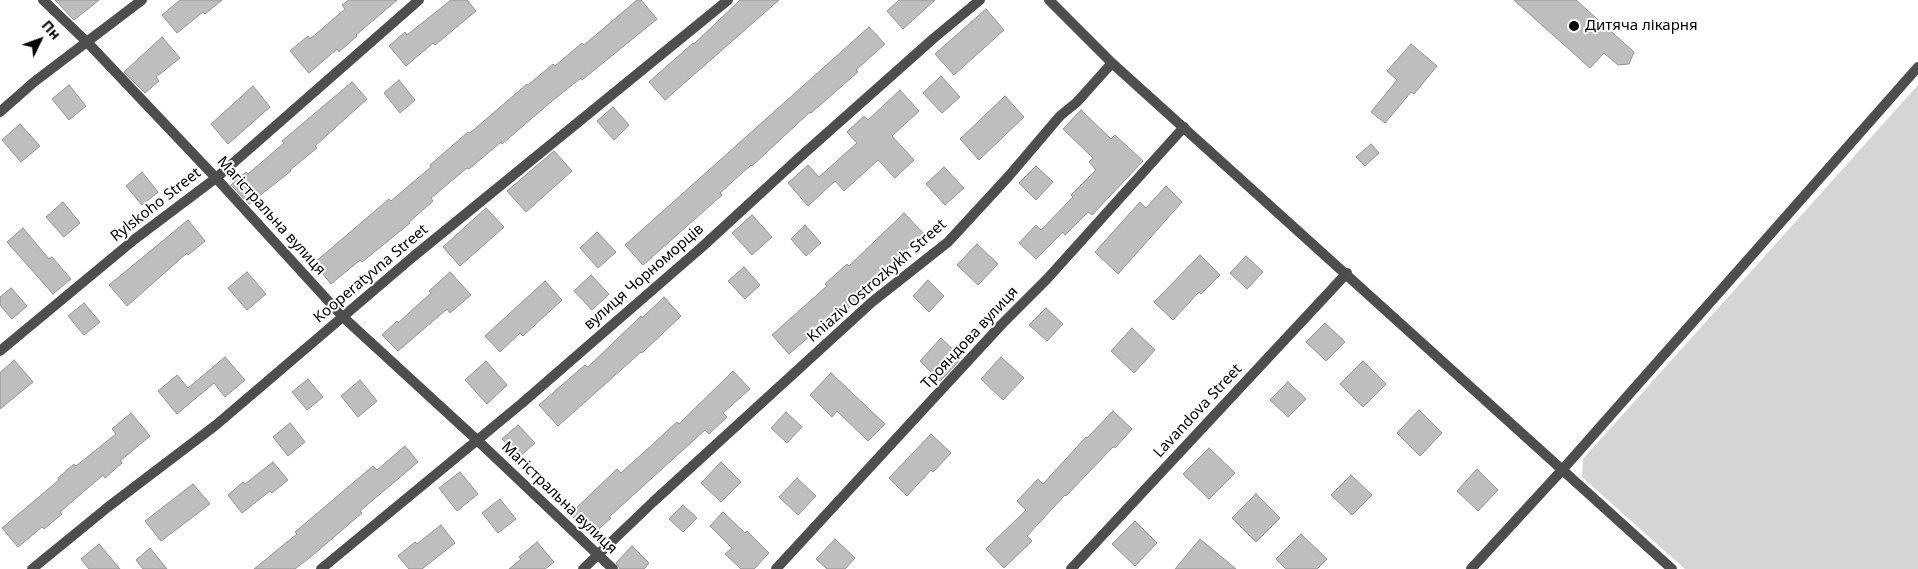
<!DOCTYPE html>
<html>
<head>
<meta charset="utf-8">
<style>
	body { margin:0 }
	#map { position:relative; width:1918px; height:569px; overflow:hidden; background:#fff; font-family:"Noto Sans",sans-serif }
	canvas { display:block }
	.north { position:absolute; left:15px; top:15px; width:50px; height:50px; -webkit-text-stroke:4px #fff; paint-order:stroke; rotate:48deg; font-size:14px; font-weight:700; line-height:20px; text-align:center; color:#000 }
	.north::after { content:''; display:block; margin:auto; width:18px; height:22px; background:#000; clip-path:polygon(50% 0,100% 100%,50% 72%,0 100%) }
</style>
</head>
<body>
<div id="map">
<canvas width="1918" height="569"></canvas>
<div class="north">Пн</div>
</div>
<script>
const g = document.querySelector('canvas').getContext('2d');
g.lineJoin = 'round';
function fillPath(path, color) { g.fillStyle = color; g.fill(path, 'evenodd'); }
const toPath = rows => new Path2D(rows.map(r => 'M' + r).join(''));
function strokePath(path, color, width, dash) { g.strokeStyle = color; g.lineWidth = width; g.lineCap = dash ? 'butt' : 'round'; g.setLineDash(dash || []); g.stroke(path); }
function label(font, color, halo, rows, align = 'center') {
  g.font = font + ' "Noto Sans",sans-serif'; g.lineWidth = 4; g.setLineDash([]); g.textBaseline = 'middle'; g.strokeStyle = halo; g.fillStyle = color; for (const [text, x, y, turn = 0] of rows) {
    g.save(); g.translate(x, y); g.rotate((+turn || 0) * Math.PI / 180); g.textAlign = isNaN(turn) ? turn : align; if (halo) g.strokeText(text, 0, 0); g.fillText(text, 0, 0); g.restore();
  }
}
fillPath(toPath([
	[1918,85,1918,569,1685,569,1582,477,1583,459]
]), '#d5d5d5');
const building = toPath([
	[55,0,99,0,74,20,55,0],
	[180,0,222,0,205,14,203,12,177,33,162,15,180,0],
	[349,0,397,0,356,35,357,36,339,52,337,49,309,73,290,51,308,36,310,39,345,9,342,5,349,0],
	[451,0,467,0,476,11,435,45,433,43,406,66,389,46,405,32,407,35,451,0],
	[637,0,641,0,657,19,582,80,581,78,552,101,502,144,501,142,469,169,467,168,431,198,433,201,409,222,410,223,362,262,360,260,331,284,314,263,389,199,391,201,431,167,430,165,468,132,470,133,527,84,528,85,553,64,555,66,582,43,584,45,637,0],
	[740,0,779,0,665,100,649,82,693,43,694,44,740,0],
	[899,0,935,0,903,29,887,11,899,0],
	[1514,0,1576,0,1634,52,1629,64,1618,65,1604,53,1590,68,1514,0],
	[986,9,1004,30,954,75,935,54,986,9],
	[869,27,885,44,856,70,858,72,811,113,810,112,752,166,751,165,720,193,722,195,643,265,625,245,869,27],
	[162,37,180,58,156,77,159,81,145,93,124,72,162,37],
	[1411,44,1437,66,1414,94,1411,92,1385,123,1371,112,1397,80,1387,71,1411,44],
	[941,76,960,97,942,113,923,93,941,76],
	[399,80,415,100,400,113,384,93,399,80],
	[352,82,367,99,315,146,317,148,290,170,291,171,249,204,231,185,246,172,248,174,284,143,282,141,352,82],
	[69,85,86,106,69,120,52,99,69,85],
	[253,86,270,107,228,144,211,124,253,86],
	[900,90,919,111,892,136,914,160,895,178,878,160,844,191,835,181,808,206,788,183,808,165,819,177,857,143,847,132,864,116,868,120,900,90],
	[1005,96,1024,117,979,160,960,139,1005,96],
	[613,107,629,125,614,140,597,121,613,107],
	[1081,110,1111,139,1115,135,1143,161,1092,215,1088,212,1065,235,1063,232,1036,259,1019,243,1036,225,1041,230,1073,197,1071,195,1096,170,1089,162,1093,158,1063,129,1081,110],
	[20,124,40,146,21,162,2,140,20,124],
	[1371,144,1379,153,1365,166,1356,157,1371,144],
	[554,151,572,171,526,212,507,191,554,151],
	[1036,166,1053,182,1036,200,1019,183,1036,166],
	[944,167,964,188,945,205,926,184,944,167],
	[142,172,158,192,142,205,126,186,142,172],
	[1166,186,1182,202,1118,274,1095,252,1140,202,1146,208,1166,186],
	[63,202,80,223,64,237,46,217,63,202],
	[486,208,504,227,460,266,443,247,486,208],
	[904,213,924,234,866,285,869,288,847,309,845,306,789,354,772,335,827,286,825,284,847,264,849,266,904,213],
	[752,215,772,237,752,255,732,233,752,215],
	[188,220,205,241,188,255,187,253,127,306,109,285,188,220],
	[805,225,821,243,806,256,791,239,805,225],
	[23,228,49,259,52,257,71,279,53,294,7,242,23,228],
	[597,232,616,252,598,268,580,248,597,232],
	[977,244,998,264,978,285,957,265,977,244],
	[1200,255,1220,275,1201,294,1199,292,1173,320,1154,302,1200,255],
	[1246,256,1263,272,1247,289,1230,273,1246,256],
	[744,267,760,285,745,299,728,281,744,267],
	[247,272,266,294,247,310,228,288,247,272],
	[450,272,471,295,450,313,447,309,398,351,382,335,397,321,398,323,431,293,429,291,450,272],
	[591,275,609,294,592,310,574,291,591,275],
	[928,280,944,296,929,312,913,296,928,280],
	[545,281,562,300,523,336,520,333,500,352,485,336,545,281],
	[11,288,27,306,12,319,0,305,0,297,11,288],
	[664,297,681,316,642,353,641,352,558,426,539,405,585,365,588,367,641,316,642,318,664,297],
	[84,303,100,322,84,335,68,316,84,303],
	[1046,308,1063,324,1047,341,1029,325,1046,308],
	[1325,323,1345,342,1326,361,1306,342,1325,323],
	[1132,328,1155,350,1134,373,1111,351,1132,328],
	[941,338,962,358,940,381,920,361,941,338],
	[225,357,245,380,225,397,214,383,177,414,158,391,177,375,188,388,225,357],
	[1001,357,1024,378,1003,400,981,379,1001,357],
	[14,360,33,382,0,409,0,373,14,360],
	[486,361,507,385,487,404,465,380,486,361],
	[1363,361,1386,384,1363,407,1340,384,1363,361],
	[733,371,750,389,723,413,727,417,709,434,705,430,609,517,611,518,591,536,570,514,617,469,621,473,677,422,679,424,733,371],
	[831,373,885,424,868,441,837,411,832,417,810,395,831,373],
	[308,379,323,397,307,410,292,392,308,379],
	[360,380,377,401,358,417,341,396,360,380],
	[1288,382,1306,399,1288,417,1270,400,1288,382],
	[1419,410,1442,433,1420,456,1397,433,1419,410],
	[1113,411,1132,429,1115,448,1113,447,1066,496,1065,495,1027,536,1032,541,1004,568,986,549,1026,510,1017,501,1038,479,1043,484,1086,437,1087,438,1113,411],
	[786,412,802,427,787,443,771,428,786,412],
	[131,413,150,436,120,461,122,463,105,478,103,475,60,512,62,514,44,529,42,527,18,547,2,528,59,480,58,478,74,464,76,466,116,434,112,429,131,413],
	[290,423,305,442,288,456,273,437,290,423],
	[518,425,535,443,519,457,502,439,518,425],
	[931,434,951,453,933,472,931,470,907,496,889,478,931,434],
	[405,446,418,462,360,511,362,513,313,555,295,569,254,569,297,534,295,532,373,466,377,470,405,446],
	[1209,448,1235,473,1209,499,1183,474,1209,448],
	[273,462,288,480,272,493,270,491,242,513,228,495,243,482,245,484,273,462],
	[721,462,741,482,721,502,701,483,721,462],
	[1477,469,1498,490,1478,511,1457,491,1477,469],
	[460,472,478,494,457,511,439,488,460,472],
	[1351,475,1372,495,1352,515,1331,495,1351,475],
	[797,478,816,496,798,515,779,497,797,478],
	[193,484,210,504,161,541,145,521,193,484],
	[1256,494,1280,518,1256,542,1232,518,1256,494],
	[500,499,516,519,498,533,482,513,500,499],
	[683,505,697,518,683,532,669,519,683,505],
	[723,512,745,533,747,531,769,553,754,569,741,569,725,554,732,548,710,526,723,512],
	[1135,521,1157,543,1135,566,1112,544,1135,521],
	[441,525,455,543,422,569,409,569,398,556,415,542,417,544,441,525],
	[1301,534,1327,559,1317,569,1286,569,1276,559,1301,534],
	[835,539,855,558,845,569,827,569,816,559,835,539],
	[1200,539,1236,569,1175,569,1200,539],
	[537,542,554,562,545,569,509,569,521,559,519,557,537,542],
	[99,544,120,569,89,569,81,559,99,544],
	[632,546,649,563,644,569,620,569,616,563,632,546],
	[150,548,167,569,143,569,136,560,150,548]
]);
fillPath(building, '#bebebe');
strokePath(building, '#929292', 1);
strokePath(toPath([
	[43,0,87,42,216,178,343,317,477,440,613,569],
	[1049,0,1112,63,1672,569],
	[0,112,34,82,142,0],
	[0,351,135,239,216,178,419,0],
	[32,569,108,507,216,425,414,256,728,0],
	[321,569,521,404,702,247,800,157,934,38,980,0],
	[583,569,653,502,872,302,948,242,1008,177,1060,116,1077,102,1112,63],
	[776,569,1002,324,1047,279,1184,127],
	[1071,569,1347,273],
	[1471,569,1563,469,1918,67]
]), '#4e4e4e', 10);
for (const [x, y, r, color] of [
	[1574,26,6,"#000"]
]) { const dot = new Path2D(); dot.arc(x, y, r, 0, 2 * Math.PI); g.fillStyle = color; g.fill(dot); strokePath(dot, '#fff', 2); }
label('15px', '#000', '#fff', [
	["Дитяча лікарня",1585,26]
], 'left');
label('15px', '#000', '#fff', [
	["Rylskoho Street",156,205,-38],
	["Магістральна вулиця",271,216,48],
	["Kooperatyvna Street",371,274,-40],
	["вулиця Чорноморців",644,277,-41],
	["Kniaziv Ostrozkykh Street",877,281,-41],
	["Трояндова вулиця",970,338,-47],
	["Lavandova Street",1198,411,-47],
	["Магістральна вулиця",559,498,44]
]);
</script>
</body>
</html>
